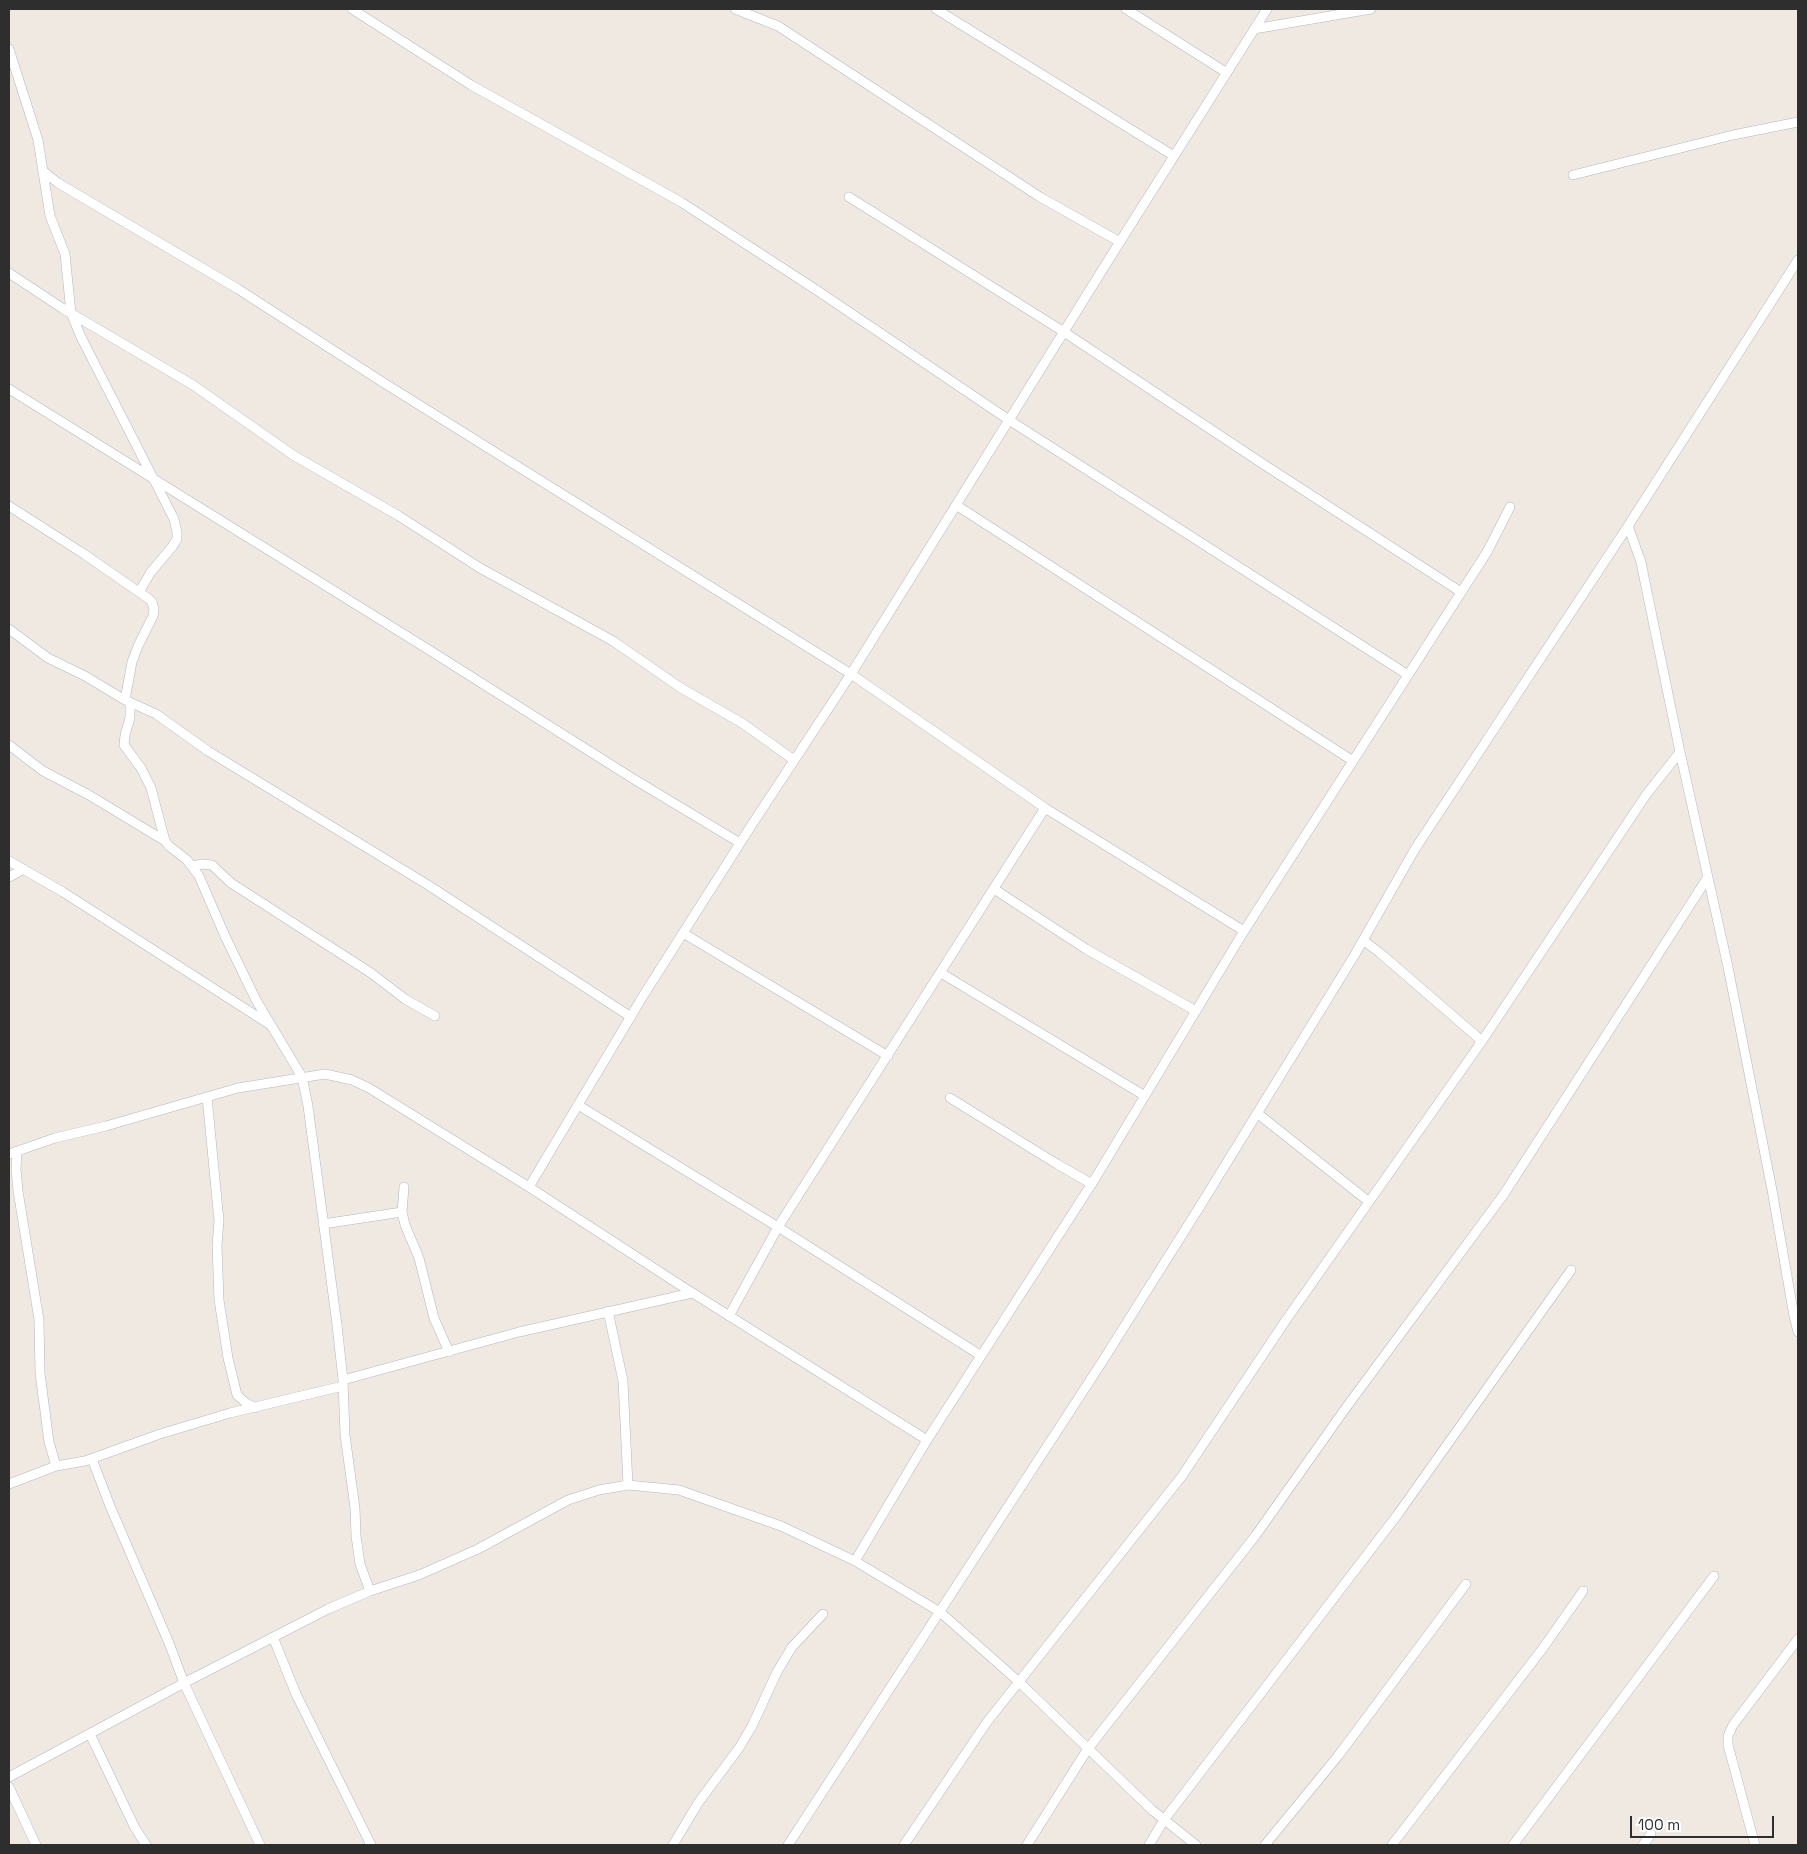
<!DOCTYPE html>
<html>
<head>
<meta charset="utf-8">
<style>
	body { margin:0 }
	#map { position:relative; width:1807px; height:1854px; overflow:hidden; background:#efe9e1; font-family:"Space Grotesk",sans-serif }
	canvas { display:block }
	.frame { position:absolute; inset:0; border:10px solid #2e2e2e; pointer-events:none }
	.scale { position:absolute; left:1630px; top:1816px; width:144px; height:22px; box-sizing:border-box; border:2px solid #2e2e2e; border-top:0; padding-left:6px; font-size:15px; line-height:18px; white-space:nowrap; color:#2e2e2e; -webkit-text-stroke:4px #fff; paint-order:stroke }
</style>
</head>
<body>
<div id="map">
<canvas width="1807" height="1854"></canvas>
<div class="frame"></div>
<div class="scale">100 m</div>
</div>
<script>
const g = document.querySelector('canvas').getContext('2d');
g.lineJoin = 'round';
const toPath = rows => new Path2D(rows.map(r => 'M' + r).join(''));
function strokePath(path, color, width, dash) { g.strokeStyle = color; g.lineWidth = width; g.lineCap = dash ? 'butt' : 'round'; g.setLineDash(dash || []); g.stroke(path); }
const street = toPath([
	[352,9,471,85,681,202,818,291,1009,420,1408,675],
	[735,9,778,26,1040,197,1120,242],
	[936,9,1174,156],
	[1126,9,1227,73],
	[1254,29,1371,9],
	[9,49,38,140,50,216,65,254,71,313,81,337,174,519,177,532,177,539,172,547,151,572,139,592],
	[43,171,58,183,238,289,384,383,851,674,1045,808,778,1227,729,1316],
	[1573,175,1733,135,1798,122],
	[849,197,1064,332,1260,462,1461,592],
	[9,273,62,308,193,385,293,455,399,516,480,568,613,641,681,688,742,723,794,760],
	[9,389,426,648,632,778,740,843],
	[956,505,1353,761],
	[9,506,84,554,149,599,152,602,154,609,153,616,138,646,132,662,125,700],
	[1628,526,1641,562,1645,582,1680,752,1728,967,1772,1190,1794,1316,1798,1332],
	[9,629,48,658,85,676,125,700,156,714,208,751,428,885,631,1017],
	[130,703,130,718,125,735,124,745,141,768,151,788,165,841,169,846,187,860,199,876,225,936,256,1000,302,1077,308,1106,337,1325,343,1380,345,1435,355,1508,356,1536,360,1564,370,1591],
	[9,745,43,771,89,795,165,841],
	[1045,808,1244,931,1487,552,1510,507],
	[9,861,63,892,269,1024],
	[193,866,202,864,212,865,231,883,371,973,405,999,435,1016],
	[9,877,24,869],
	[994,889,1086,949,1196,1011],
	[683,933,888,1056],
	[1363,940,1380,953,1482,1041,1479,1044],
	[941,973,1145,1096],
	[207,1097,219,1221,217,1245,219,1300,228,1358,237,1395,246,1403,255,1408],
	[950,1098,1057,1164,1092,1184],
	[578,1105,778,1227,980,1355],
	[1257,1113,1368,1201],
	[17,1152,16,1169,18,1191,39,1320,40,1373,49,1442,56,1466],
	[9,1154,55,1138,106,1126,238,1088,325,1074,352,1080,369,1088,529,1187],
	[404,1187,402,1212,405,1225,419,1258,434,1318,449,1352],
	[323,1224,402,1212],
	[608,1311,623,1381,628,1485],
	[343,1380,519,1332,692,1293],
	[927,1440,1096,1177,1244,931],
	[92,1459,110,1506,169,1643,184,1683,260,1845],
	[9,1484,56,1466,85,1461,160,1434,230,1413,343,1386],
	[855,1561,927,1440,680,1285,529,1187,643,996,751,826,851,674,1111,256,1267,9],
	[273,1637,296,1694,371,1845],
	[90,1734,135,1828,146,1845],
	[9,1777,184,1683,328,1609,370,1591,419,1575,478,1549,568,1500,599,1490,628,1485,679,1490,781,1526,855,1561,940,1612,1018,1681,1152,1810,1196,1845],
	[9,1787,36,1845],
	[673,1845,698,1803,739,1748,752,1726,777,1672,792,1647,823,1614],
	[788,1845,1102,1362,1202,1203,1354,956,1415,849,1628,526,1798,260],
	[904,1845,987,1722,1182,1476,1286,1320,1482,1041,1646,795,1680,752],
	[1027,1845,1087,1750,1256,1535,1345,1409,1504,1194,1708,877],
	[1149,1845,1164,1820,1398,1514,1571,1270],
	[1265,1845,1338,1756,1466,1584],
	[1392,1845,1543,1648,1583,1591],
	[1513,1845,1714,1576],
	[1643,1845,1651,1834],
	[1755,1845,1728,1745,1728,1736,1733,1725,1798,1639]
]);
strokePath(street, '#b4b7c1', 10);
strokePath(street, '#fff', 9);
</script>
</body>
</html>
